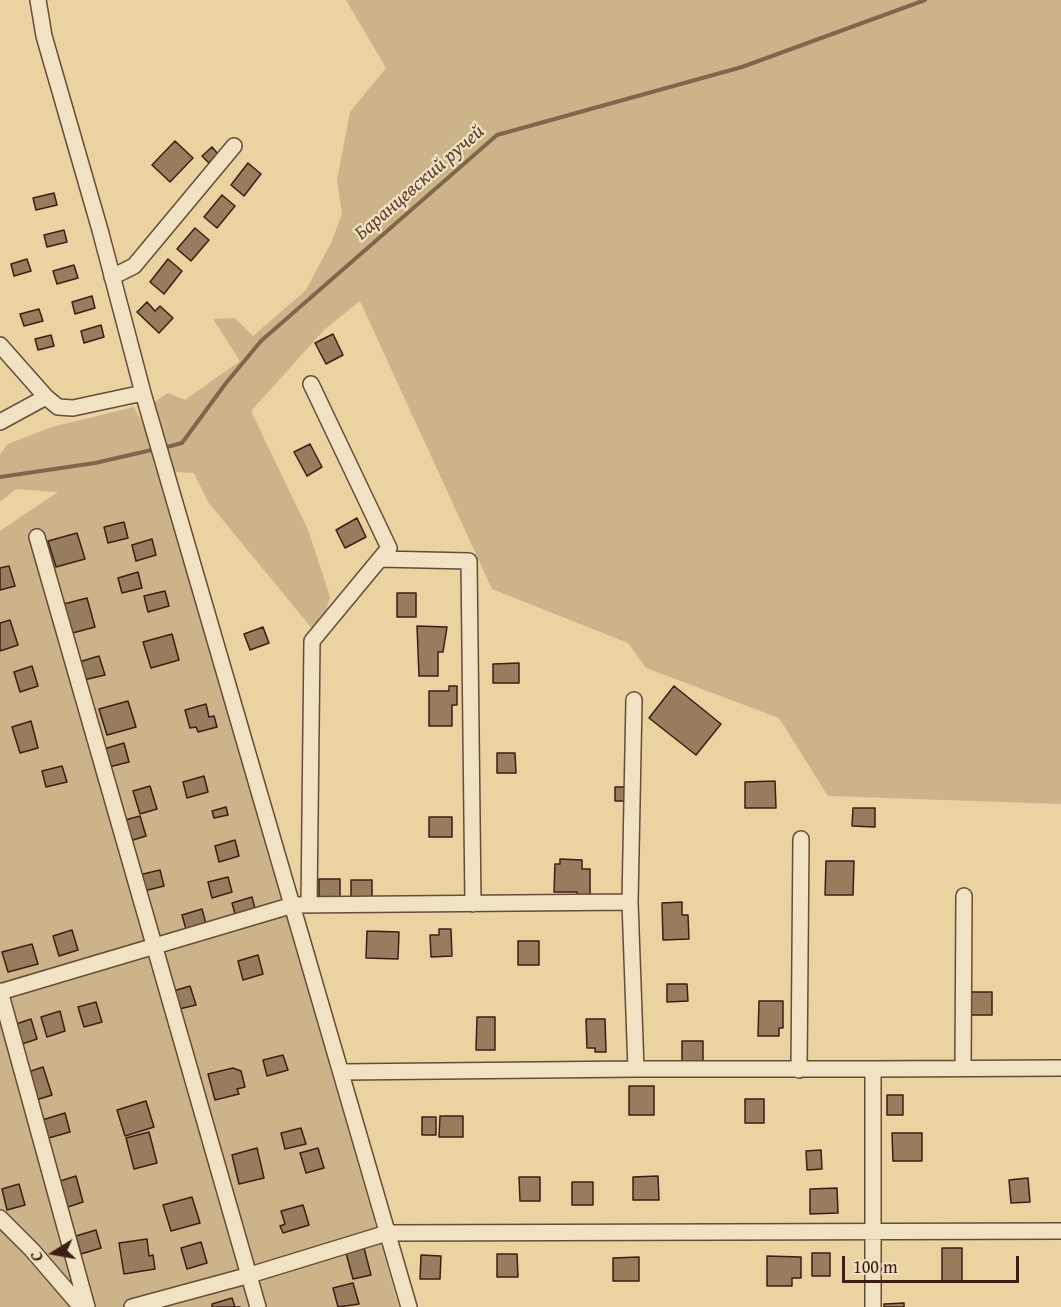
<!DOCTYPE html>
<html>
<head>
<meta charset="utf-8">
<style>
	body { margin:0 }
	#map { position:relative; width:1061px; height:1307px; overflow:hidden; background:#e8d3a1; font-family:"Gentium Book Plus",serif }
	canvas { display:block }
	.north { position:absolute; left:24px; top:1223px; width:60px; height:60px; -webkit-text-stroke:4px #f0e2c2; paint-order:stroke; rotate:259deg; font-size:16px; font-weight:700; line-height:24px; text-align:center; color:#3c1f14 }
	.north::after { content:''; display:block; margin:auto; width:21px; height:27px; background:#3c1f14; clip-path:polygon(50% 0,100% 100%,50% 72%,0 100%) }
	.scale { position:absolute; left:842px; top:1256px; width:177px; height:27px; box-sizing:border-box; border:3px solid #3c1f14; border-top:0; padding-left:8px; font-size:18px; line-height:21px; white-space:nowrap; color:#3c1f14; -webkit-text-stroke:4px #f0e2c2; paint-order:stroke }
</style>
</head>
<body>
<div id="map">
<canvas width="1061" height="1307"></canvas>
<div class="north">С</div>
<div class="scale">100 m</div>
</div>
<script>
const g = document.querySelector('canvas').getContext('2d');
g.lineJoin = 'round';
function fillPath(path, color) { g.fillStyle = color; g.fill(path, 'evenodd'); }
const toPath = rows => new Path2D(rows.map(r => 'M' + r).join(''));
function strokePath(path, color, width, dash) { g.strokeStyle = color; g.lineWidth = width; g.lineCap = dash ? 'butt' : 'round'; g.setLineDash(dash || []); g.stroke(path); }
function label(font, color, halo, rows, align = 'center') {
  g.font = font + ' "Gentium Book Plus",serif'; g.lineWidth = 4.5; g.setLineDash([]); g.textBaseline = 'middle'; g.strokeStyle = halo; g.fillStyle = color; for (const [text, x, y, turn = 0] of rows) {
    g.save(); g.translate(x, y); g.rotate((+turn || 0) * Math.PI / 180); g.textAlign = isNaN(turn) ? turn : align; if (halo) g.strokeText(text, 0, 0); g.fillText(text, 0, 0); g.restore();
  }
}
fillPath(toPath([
	[346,0,1061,0,1061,804,828,796,779,718,646,668,628,643,492,589,360,301,325,329,251,411,308,530,330,597,319,637,208,502,194,473,159,471,399,1307,0,1307,0,531,58,492,16,489,0,502,0,454,8,444,52,427,134,407,151,440,151,404,168,393,185,400,240,361,213,319,235,318,253,336,306,290,331,243,342,214,337,180,350,112,386,68]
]), '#cbb489');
strokePath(toPath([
	[163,448,182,443,226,383,261,341,497,135,742,67,925,0],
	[0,477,95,463,156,449]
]), '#80664c', 4);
const building = toPath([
	[175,141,193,158,170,182,152,165,175,141],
	[212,147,218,154,209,163,202,156,212,147],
	[248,163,261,174,244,196,231,185,248,163],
	[54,193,57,205,36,210,33,198,54,193],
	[222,195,235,206,217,228,204,217,222,195],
	[195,228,209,240,191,261,177,249,195,228],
	[64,230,67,242,47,247,44,235,64,230],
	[27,259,31,271,14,276,11,264,27,259],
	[168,259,182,271,164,294,150,282,168,259],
	[74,265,78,278,57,284,53,271,74,265],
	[92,296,95,308,75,314,72,302,92,296],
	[147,302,155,311,160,306,173,318,159,333,137,312,147,302],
	[39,309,43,321,24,326,20,314,39,309],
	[101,325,104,337,84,343,81,331,101,325],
	[333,334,343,355,326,364,315,343,333,334],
	[51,335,54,346,38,350,35,339,51,335],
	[310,444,322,467,307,476,294,452,310,444],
	[357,518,366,537,345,548,336,530,357,518],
	[124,522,128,538,108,543,104,527,124,522],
	[77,533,85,559,56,567,48,541,77,533],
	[152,539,156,555,136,561,132,545,152,539],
	[9,566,15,586,0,590,0,568,9,566],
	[138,572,142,588,122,593,118,578,138,572],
	[165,591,169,606,148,612,144,596,165,591],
	[397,593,416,593,416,617,397,617,397,593],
	[87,598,95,627,69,634,60,605,87,598],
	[10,620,18,645,0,651,0,623,10,620],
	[417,626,447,627,443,652,438,652,438,676,419,676,417,626],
	[263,627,269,643,250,650,244,634,263,627],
	[172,634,179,660,151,668,143,642,172,634],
	[99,656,105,675,84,680,79,662,99,656],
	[519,663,519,683,493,683,493,664,519,663],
	[32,666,38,686,20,692,14,672,32,666],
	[449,686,457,686,457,705,452,705,452,726,429,726,429,691,449,691,449,686],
	[674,686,721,724,696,755,649,718,674,686],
	[128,701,136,727,107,735,99,709,128,701],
	[206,704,209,717,214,716,217,727,198,732,196,727,190,728,185,710,206,704],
	[31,721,38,748,20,753,12,727,31,721],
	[124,743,129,762,109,767,104,749,124,743],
	[497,753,515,753,516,773,497,773,497,753],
	[62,766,67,782,46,787,42,771,62,766],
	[204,776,208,792,187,798,183,782,204,776],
	[775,781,776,808,745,808,745,782,775,781],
	[150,786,157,809,140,814,133,791,150,786],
	[615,787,626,787,626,801,615,801,615,787],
	[226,807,228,815,214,818,212,811,226,807],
	[853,808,875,808,875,827,852,826,853,808],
	[140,816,146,836,130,841,125,820,140,816],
	[429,817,452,817,452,837,429,837,429,817],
	[235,840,239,856,219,862,215,846,235,840],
	[560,859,582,860,582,869,590,869,590,897,577,897,577,892,554,892,555,864,560,864,560,859],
	[826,861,854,861,853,895,825,895,826,861],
	[160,870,164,886,144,891,139,875,160,870],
	[228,877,232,892,212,898,208,882,228,877],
	[319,879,340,879,340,902,319,903,319,879],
	[351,880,372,880,372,903,351,903,351,880],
	[252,897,257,916,237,921,232,903,252,897],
	[682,902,682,915,688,915,689,939,663,940,662,903,682,902],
	[202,909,207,928,187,933,182,915,202,909],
	[439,929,451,929,452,956,431,957,430,935,439,935,439,929],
	[72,930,78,950,59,956,53,936,72,930],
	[367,931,399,932,398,959,366,958,367,931],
	[518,941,539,941,539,965,518,965,518,941],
	[32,944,38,964,8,972,2,952,32,944],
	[258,955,263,974,243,980,238,961,258,955],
	[667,984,687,984,688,1001,667,1002,667,984],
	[190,986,196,1005,175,1010,170,992,190,986],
	[971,992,992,992,992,1015,971,1015,971,992],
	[759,1001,783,1001,783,1028,779,1028,779,1036,758,1036,759,1001],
	[96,1002,102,1022,84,1027,78,1007,96,1002],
	[60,1011,65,1031,47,1037,41,1017,60,1011],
	[477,1017,495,1017,495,1050,476,1050,477,1017],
	[31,1019,37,1039,19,1045,13,1025,31,1019],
	[586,1019,605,1019,606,1052,595,1052,595,1048,587,1048,586,1019],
	[682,1041,703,1041,703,1065,682,1065,682,1041],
	[283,1055,288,1070,267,1076,263,1060,283,1055],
	[43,1067,52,1095,33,1101,25,1073,43,1067],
	[233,1068,241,1071,245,1087,237,1089,239,1094,215,1100,208,1074,233,1068],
	[629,1086,654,1086,654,1115,629,1115,629,1086],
	[887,1095,903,1095,903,1115,887,1115,887,1095],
	[745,1099,764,1099,764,1123,745,1123,745,1099],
	[146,1101,154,1127,125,1136,117,1110,146,1101],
	[65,1113,70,1132,45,1139,39,1121,65,1113],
	[440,1116,463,1116,463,1137,439,1137,440,1116],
	[422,1117,436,1117,436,1135,422,1135,422,1117],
	[301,1128,306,1144,285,1149,281,1133,301,1128],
	[149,1132,157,1163,134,1169,126,1138,149,1132],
	[892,1133,922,1133,922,1161,893,1161,892,1133],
	[257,1148,264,1178,239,1184,232,1155,257,1148],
	[318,1148,324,1168,306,1173,300,1153,318,1148],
	[821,1150,822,1169,807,1170,806,1151,821,1150],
	[76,1176,83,1202,65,1208,57,1182,76,1176],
	[658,1176,659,1200,633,1200,633,1177,658,1176],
	[519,1177,540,1177,540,1201,520,1201,519,1177],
	[1028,1178,1030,1202,1011,1203,1009,1180,1028,1178],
	[572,1182,593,1182,593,1205,572,1205,572,1182],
	[19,1184,25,1205,7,1210,2,1189,19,1184],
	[837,1188,838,1213,810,1214,810,1189,837,1188],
	[192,1197,200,1223,171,1231,163,1205,192,1197],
	[303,1205,309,1225,283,1233,280,1226,285,1224,281,1211,303,1205],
	[96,1230,101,1248,81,1254,76,1236,96,1230],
	[147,1239,149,1256,153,1255,155,1269,124,1274,119,1243,147,1239],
	[201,1242,207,1263,187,1269,181,1248,201,1242],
	[364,1248,371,1275,353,1279,346,1253,364,1248],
	[942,1248,962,1248,962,1282,942,1282,942,1248],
	[812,1253,830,1253,830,1276,812,1276,812,1253],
	[497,1254,517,1254,518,1277,497,1277,497,1254],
	[421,1255,441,1256,440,1279,420,1279,421,1255],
	[767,1256,801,1257,801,1278,792,1278,792,1286,767,1286,767,1256],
	[639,1257,639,1281,613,1281,613,1258,639,1257],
	[353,1283,359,1304,338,1307,333,1288,353,1283],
	[232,1298,235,1307,240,1307,212,1307,212,1304,232,1298],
	[904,1303,904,1307,884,1307,884,1304,904,1303]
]);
fillPath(building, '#957d5d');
strokePath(building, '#3c1f14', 1.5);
const minor = toPath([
	[38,0,44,36,100,230,143,393],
	[112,277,134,266,234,146],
	[0,345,46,397,0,422],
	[46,397,58,407,73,408,143,393,409,1307],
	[37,537,258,1307],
	[380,559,469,561,473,904],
	[309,905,312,641,389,548,311,384],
	[0,991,87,1307],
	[0,992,293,905,630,902],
	[963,1068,964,896],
	[636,1069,873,1069,873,1307],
	[873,1069,1061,1068],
	[799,1070,801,839],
	[342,1072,636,1069,630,902,634,700],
	[0,1218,32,1250,81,1307],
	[132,1307,250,1275,387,1233,1061,1231]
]);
strokePath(minor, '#674c37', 18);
strokePath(minor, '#f0e2c2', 15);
label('italic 20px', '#5e4330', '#f0e2c2', [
	["Баранцевский ручей",420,183,-41]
]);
</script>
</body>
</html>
